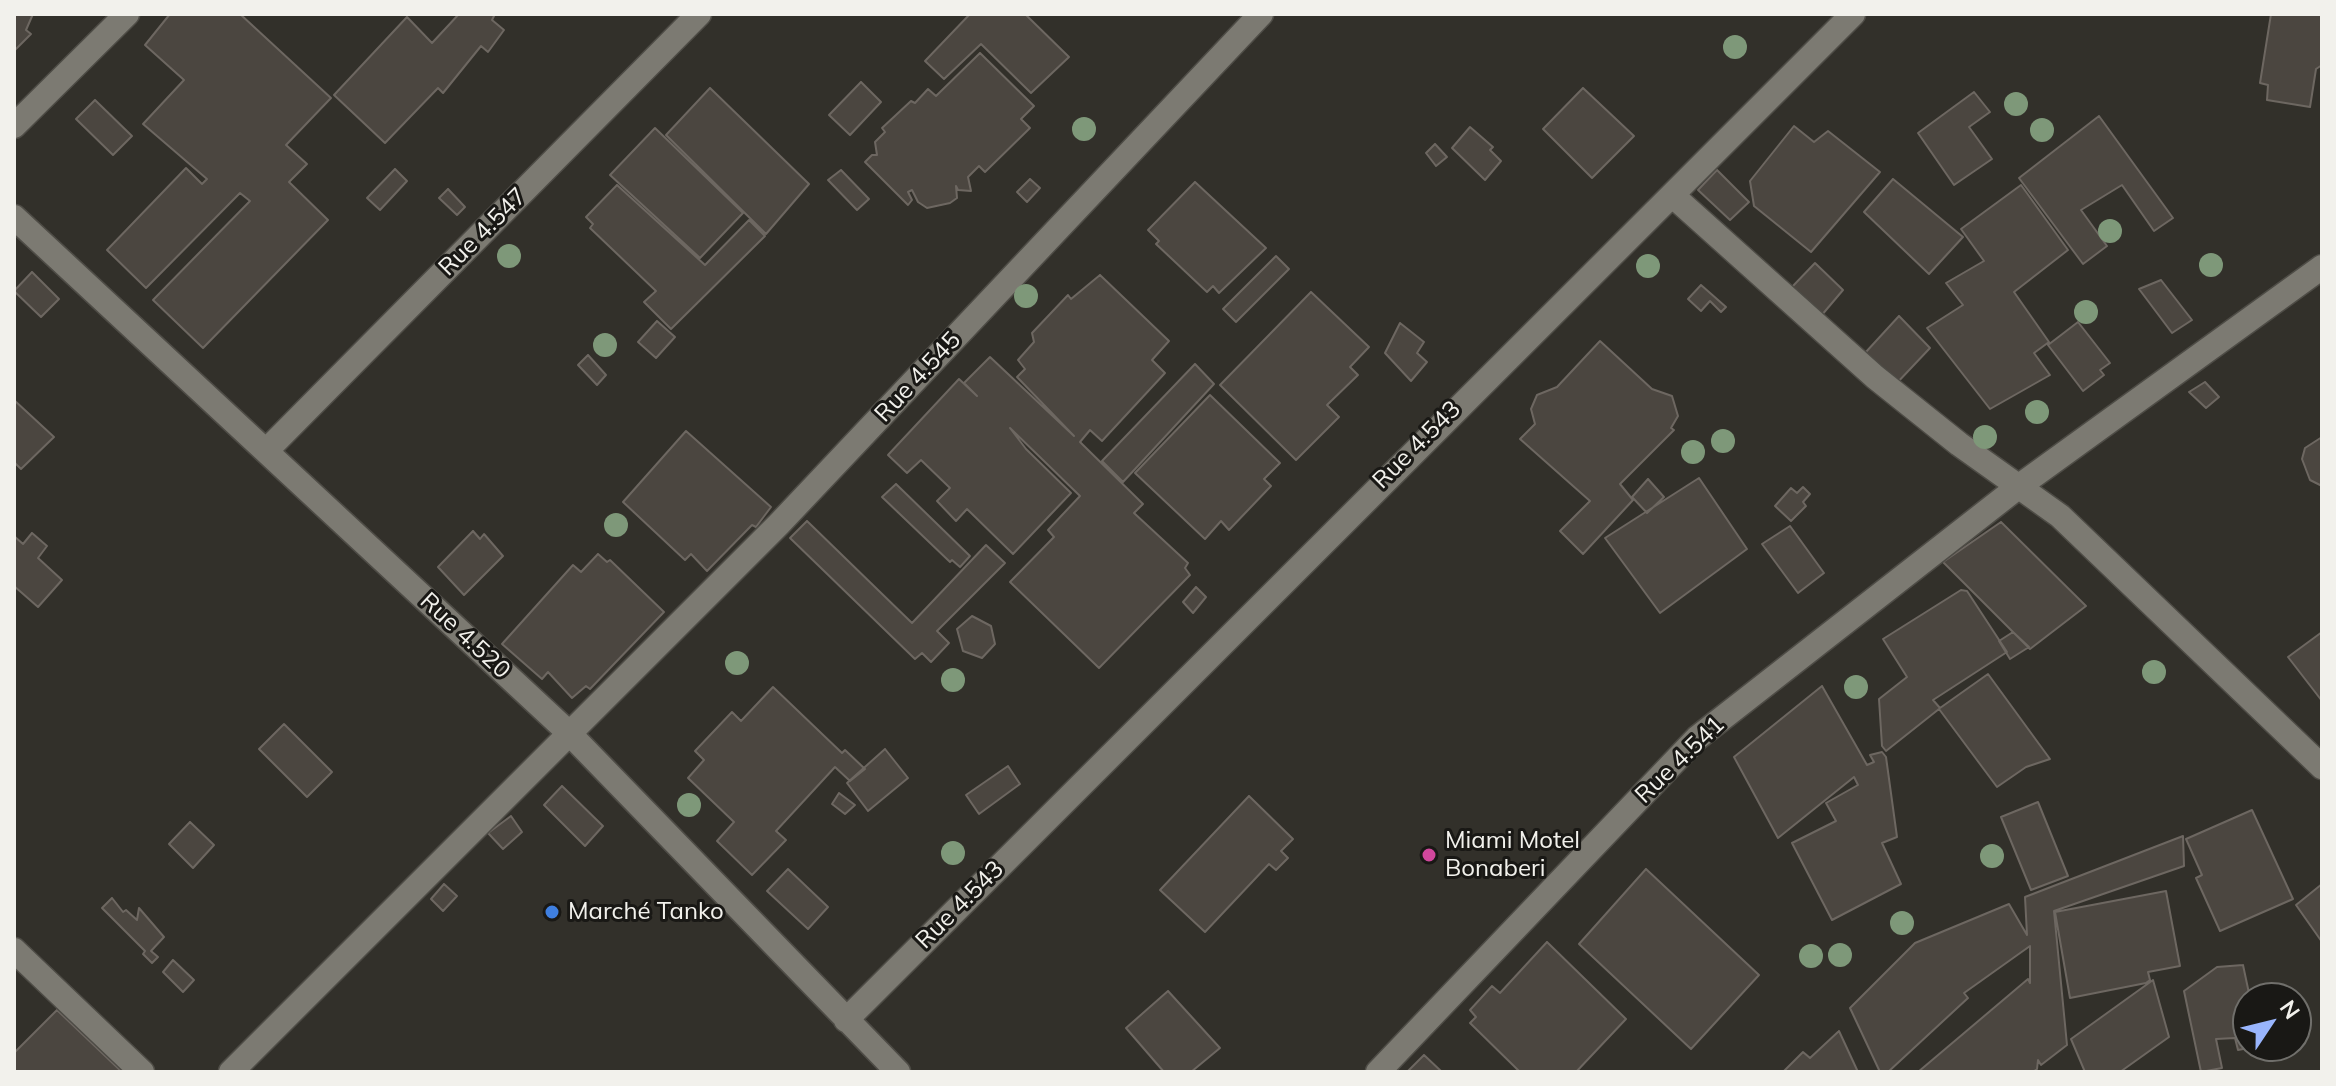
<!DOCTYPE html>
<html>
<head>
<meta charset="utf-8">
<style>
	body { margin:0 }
	#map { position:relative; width:2336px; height:1086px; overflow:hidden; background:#32302a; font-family:Mulish,sans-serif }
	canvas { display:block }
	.frame { position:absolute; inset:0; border:16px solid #f2f1ec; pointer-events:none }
	.north { position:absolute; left:2232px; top:982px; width:80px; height:80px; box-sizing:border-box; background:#191815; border:2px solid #706f6b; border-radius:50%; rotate:55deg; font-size:22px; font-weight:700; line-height:32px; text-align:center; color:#f2f1ec }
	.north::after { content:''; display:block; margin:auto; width:28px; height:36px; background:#99b5fd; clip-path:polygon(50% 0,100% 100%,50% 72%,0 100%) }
</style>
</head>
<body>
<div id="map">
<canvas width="2336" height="1086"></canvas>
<div class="frame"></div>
<div class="north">N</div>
</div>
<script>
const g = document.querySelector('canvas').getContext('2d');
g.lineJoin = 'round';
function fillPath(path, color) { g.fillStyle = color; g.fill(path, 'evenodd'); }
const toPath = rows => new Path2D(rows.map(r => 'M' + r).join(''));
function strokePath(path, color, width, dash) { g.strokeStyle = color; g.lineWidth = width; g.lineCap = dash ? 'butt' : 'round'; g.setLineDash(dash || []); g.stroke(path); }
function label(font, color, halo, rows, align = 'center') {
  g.font = font + ' Mulish,sans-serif'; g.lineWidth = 6; g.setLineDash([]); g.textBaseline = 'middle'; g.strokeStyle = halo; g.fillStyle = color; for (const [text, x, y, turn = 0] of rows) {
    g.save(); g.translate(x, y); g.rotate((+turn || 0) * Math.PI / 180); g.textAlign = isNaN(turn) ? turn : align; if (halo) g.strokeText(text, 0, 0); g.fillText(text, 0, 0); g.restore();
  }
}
const building = toPath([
	[14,14,33,14,26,30,31,34,14,51,14,14],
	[170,14,240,14,331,98,286,145,307,164,289,182,328,220,203,348,153,300,250,201,240,193,146,288,107,250,186,168,202,184,207,179,143,124,184,80,145,45,170,14],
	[459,14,495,14,492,20,504,30,488,52,481,46,443,93,438,88,385,143,334,95,407,17,432,43,459,14],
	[970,14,1025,14,1069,57,1031,93,981,44,944,79,925,61,970,14],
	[2271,14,2322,14,2322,65,2316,69,2310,107,2267,100,2268,85,2260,83,2271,14],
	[980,53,1034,106,1021,119,1030,128,985,172,979,166,968,177,971,191,958,190,956,186,957,198,950,203,927,208,918,202,912,190,908,192,912,200,908,205,865,162,872,155,877,155,875,142,885,132,882,128,911,101,915,103,928,89,936,96,980,53],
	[861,82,881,102,850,135,829,115,861,82],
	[710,88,809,184,766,234,666,135,710,88],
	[1583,88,1634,136,1592,178,1543,129,1583,88],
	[1974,92,1990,112,1969,127,1992,159,1954,185,1918,133,1974,92],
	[95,100,132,136,113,155,76,119,95,100],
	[2099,116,2173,218,2154,231,2122,185,2081,210,2107,246,2083,264,2019,178,2099,116],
	[1794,126,1814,142,1828,131,1880,172,1811,252,1754,206,1750,181,1794,126],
	[1470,127,1493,147,1490,150,1501,161,1485,180,1452,148,1470,127],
	[655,128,743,213,700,258,610,175,655,128],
	[1435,144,1447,157,1436,166,1426,153,1435,144],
	[395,169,407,181,380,210,367,198,395,169],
	[841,170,869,199,857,210,828,180,841,170],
	[1717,170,1749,202,1730,220,1698,190,1717,170],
	[1030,179,1040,188,1027,202,1017,192,1030,179],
	[1893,179,1963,237,1929,274,1864,212,1893,179],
	[1195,182,1266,248,1219,293,1213,286,1207,292,1156,244,1159,241,1148,230,1195,182],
	[617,185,705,265,749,220,765,236,671,329,644,302,656,291,590,228,593,224,586,217,617,185],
	[2021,185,2068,250,2014,292,2049,342,2034,353,2050,375,1990,409,1927,328,1963,305,1946,283,1984,261,1961,229,2021,185],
	[448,189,465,207,457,215,439,198,448,189],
	[1276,256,1289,269,1236,322,1223,309,1276,256],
	[1815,263,1843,290,1821,316,1791,288,1815,263],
	[32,272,59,299,41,317,14,291,32,272],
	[1100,275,1169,341,1152,360,1165,373,1102,441,1090,430,1080,442,1143,504,1134,513,1188,563,1185,568,1190,575,1099,668,1010,582,1054,537,1048,530,1080,496,1010,428,1026,449,1071,493,1013,554,967,509,956,521,937,501,950,488,921,460,907,473,888,455,959,379,977,396,964,383,990,357,1074,436,1017,377,1025,369,1018,360,1034,342,1032,333,1068,295,1071,299,1100,275],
	[2161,280,2192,320,2172,333,2139,289,2161,280],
	[1701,285,1726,307,1721,312,1710,301,1701,311,1688,299,1701,285],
	[1311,292,1369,347,1350,367,1358,375,1327,405,1339,417,1296,460,1220,385,1311,292],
	[1899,316,1930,348,1895,385,1865,353,1899,316],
	[657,321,675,337,656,358,638,342,657,321],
	[2078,322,2110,363,2100,370,2104,375,2083,391,2048,345,2078,322],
	[1400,323,1424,342,1417,353,1427,362,1411,381,1385,353,1400,323],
	[1600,341,1652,389,1672,396,1678,416,1671,428,1674,430,1620,484,1633,500,1583,554,1560,531,1590,501,1520,439,1535,424,1531,409,1537,395,1557,387,1600,341],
	[588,355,606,375,597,385,578,365,588,355],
	[1195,364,1214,384,1123,482,1102,461,1195,364],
	[2205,382,2219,397,2206,408,2189,392,2205,382],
	[1210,395,1280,463,1264,479,1271,486,1229,530,1221,521,1205,539,1135,473,1210,395],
	[14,400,54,437,21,469,14,462,14,400],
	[686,431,771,507,756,527,752,525,707,571,691,554,685,560,623,502,686,431],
	[2322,437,2322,486,2310,480,2302,459,2305,448,2322,437],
	[1699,478,1747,549,1660,613,1605,538,1699,478],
	[1648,479,1664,497,1647,513,1632,497,1648,479],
	[896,484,970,556,960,567,952,560,950,562,882,497,896,484],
	[1803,487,1810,494,1803,502,1806,506,1791,521,1775,506,1791,488,1797,493,1803,487],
	[807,521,912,623,986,545,1005,563,937,631,949,643,931,662,922,653,915,659,790,538,807,521],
	[2001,522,2086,606,2030,649,1943,562,2001,522],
	[1790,526,1824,573,1798,593,1762,544,1790,526],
	[473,531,480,539,484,534,503,556,464,595,438,567,473,531],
	[32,533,47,546,38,558,62,580,38,607,14,586,14,536,23,544,32,533],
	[598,554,607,562,610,560,664,612,590,689,586,686,572,698,548,672,542,679,502,644,573,565,581,572,598,554],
	[1196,587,1206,597,1193,613,1183,602,1196,587],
	[1961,590,1967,591,2007,652,1933,700,1940,708,1988,674,2050,759,2026,767,1997,787,1939,709,1886,751,1882,746,1879,699,1907,677,1883,639,1961,590],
	[972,616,991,626,995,644,982,658,963,651,957,629,972,616],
	[2013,632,2029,647,2010,659,1999,641,2013,632],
	[2322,632,2322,701,2288,657,2322,632],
	[1822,686,1867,765,1874,762,1870,755,1882,752,1886,757,1897,837,1882,843,1901,884,1832,920,1792,843,1836,821,1826,803,1858,785,1854,777,1778,838,1734,757,1822,686],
	[773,687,842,753,845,750,865,769,850,781,835,767,776,831,786,840,752,875,717,841,734,822,688,778,704,760,695,751,732,712,741,721,773,687],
	[284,724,332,772,307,797,259,749,284,724],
	[885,749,908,778,868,811,847,783,885,749],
	[1008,766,1020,784,979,814,966,795,1008,766],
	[562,786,603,826,585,846,544,805,562,786],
	[839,793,855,805,845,814,832,804,839,793],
	[1249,796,1293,839,1281,851,1288,858,1276,870,1269,864,1205,932,1160,890,1249,796],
	[2038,802,2068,876,2031,890,2001,817,2038,802],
	[2252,810,2293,899,2220,931,2196,878,2202,875,2186,839,2252,810],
	[511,816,522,832,503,849,488,833,511,816],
	[190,822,214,845,193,868,169,844,190,822],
	[2183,836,2184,866,2054,911,2067,1045,2041,1065,2038,1060,2037,1069,2033,1072,1918,1072,2028,979,2030,983,2030,946,1964,993,1968,998,1888,1072,1880,1072,1850,1008,1915,943,2009,904,2027,935,2025,897,2183,836],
	[788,869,828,907,808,929,767,891,788,869],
	[1646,869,1759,975,1691,1049,1579,944,1646,869],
	[444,884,457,896,443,911,431,899,444,884],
	[2322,884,2322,942,2296,905,2322,884],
	[2166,891,2180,966,2148,972,2150,980,2146,983,2070,998,2055,912,2166,891],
	[112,898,123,912,126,910,137,920,139,908,164,937,151,951,158,957,152,963,143,954,145,951,102,908,112,898],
	[1547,942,1626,1019,1576,1072,1520,1072,1470,1023,1476,1017,1470,1010,1492,986,1500,993,1547,942],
	[173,960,194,980,183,992,163,972,173,960],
	[2243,965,2250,998,2248,1046,2259,1046,2238,1050,2235,1038,2216,1039,2222,1068,2201,1072,2184,991,2217,967,2243,965],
	[2153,980,2169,1037,2120,1072,2085,1072,2071,1039,2153,980],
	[1168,991,1220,1048,1191,1072,1164,1072,1126,1028,1168,991],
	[57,1010,122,1072,14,1072,14,1053,57,1010],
	[1839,1031,1858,1072,1783,1072,1803,1052,1810,1058,1839,1031],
	[1424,1055,1442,1072,1407,1072,1424,1055]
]);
fillPath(building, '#4b4640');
strokePath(building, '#6d6761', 2);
const street = toPath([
	[14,126,127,14],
	[1672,195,1853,14],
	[14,217,568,732,898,1072],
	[267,450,699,14],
	[14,950,142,1072],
	[846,1020,1672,195,1875,377,1959,444,2060,516,2322,767],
	[231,1072,779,524,1261,14],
	[1378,1072,1697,738,2018,487,2322,267]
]);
strokePath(street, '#4e4c46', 27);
strokePath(street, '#7c7a72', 24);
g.fillStyle = '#7e9879';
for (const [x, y] of [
	[1735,47],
	[2016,104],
	[1084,129],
	[2042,130],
	[2110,231],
	[509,256],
	[2211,265],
	[1648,266],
	[1026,296],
	[2086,312],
	[605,345],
	[2037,412],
	[1985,437],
	[1723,441],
	[1693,452],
	[616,525],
	[737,663],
	[2154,672],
	[953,680],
	[1856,687],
	[689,805],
	[953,853],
	[1992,856],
	[1902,923],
	[1840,955],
	[1811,956]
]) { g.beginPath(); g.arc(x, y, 12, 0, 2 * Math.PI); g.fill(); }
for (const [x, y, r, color] of [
	[1429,855,8,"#d1479c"],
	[552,912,8,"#3f7fe0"]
]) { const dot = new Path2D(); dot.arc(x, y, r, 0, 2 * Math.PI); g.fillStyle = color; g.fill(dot); strokePath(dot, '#191815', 3); }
label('24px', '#f2f1ec', '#191815', [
	["Rue 4.547",483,232,-45],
	["Rue 4.545",918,377,-47],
	["Rue 4.543",1417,445,-45],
	["Rue 4.520",465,636,43],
	["Rue 4.541",1680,760,-44],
	["Rue 4.543",960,905,-45]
]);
label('24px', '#f2f1ec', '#191815', [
	["Miami Motel",1445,841],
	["Bonaberi",1445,869],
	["Marché Tanko",568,912]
], 'left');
</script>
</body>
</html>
